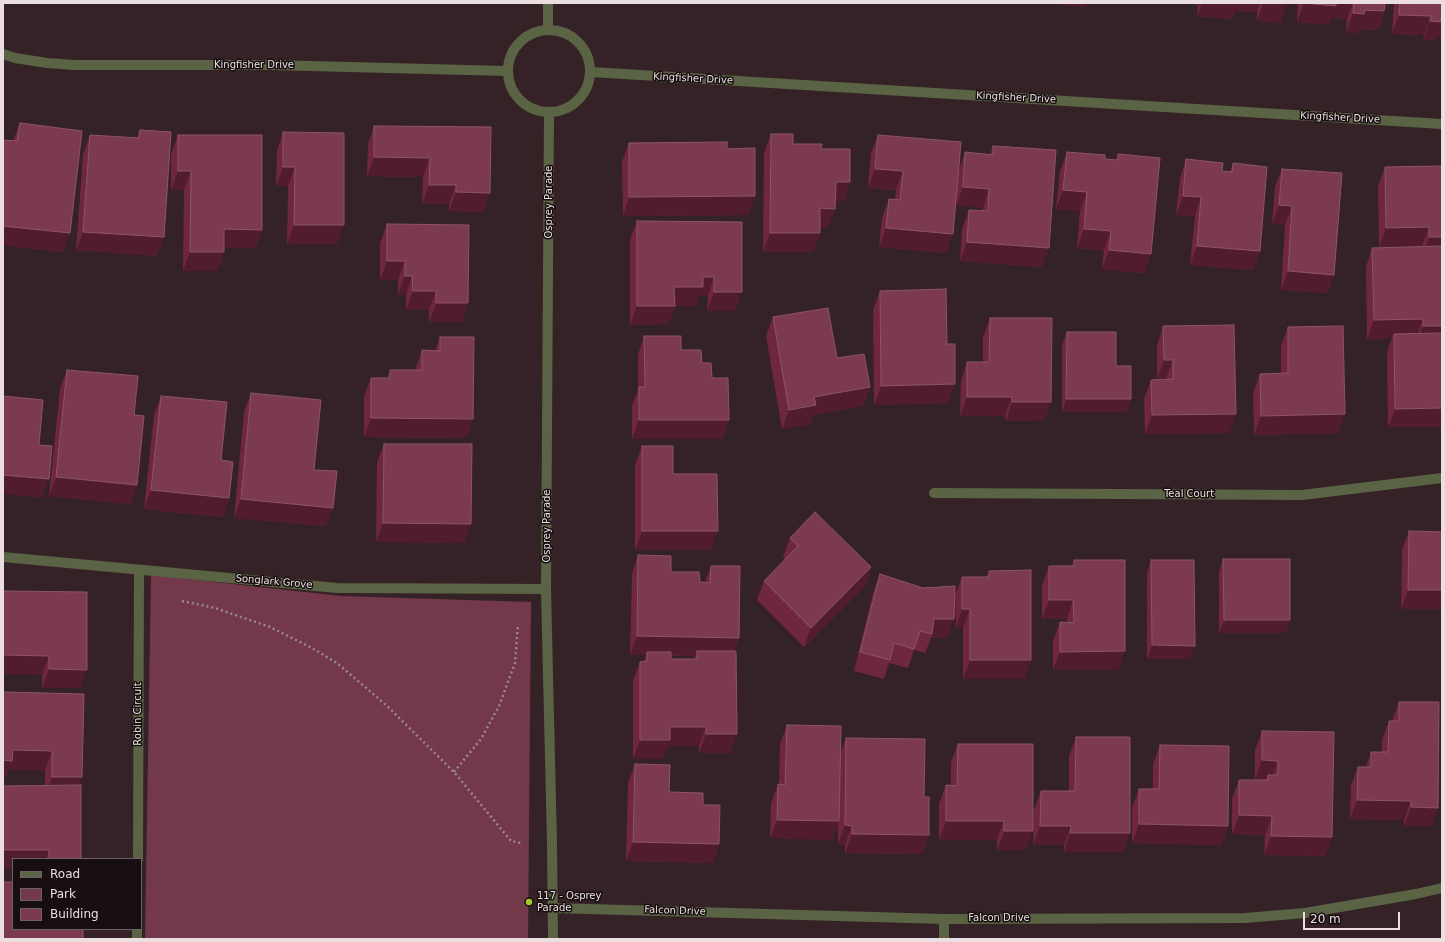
<!DOCTYPE html>
<html>
<head>
<meta charset="utf-8">
<style>
	body { margin:0 }
	#map { position:relative; width:1445px; height:942px; overflow:hidden; background:#352227; font-family:"DejaVu Sans",sans-serif }
	canvas { display:block }
	.frame { position:absolute; inset:0; border:4px solid #ebdee1; pointer-events:none }
	.legend { position:absolute; left:12px; top:858px; width:130px; height:72px; box-sizing:border-box; background:#170e10; border:1px solid #6c6164; margin:0; padding:5px 7px; list-style:none; font-size:12px; color:#ebdee1 }
	.legend li { display:flex; align-items:center; gap:8px; height:20px }
	.legend b { width:20px; border:1px solid #6c6164 }
	.scale { position:absolute; left:1303px; top:912px; width:97px; height:18px; box-sizing:border-box; border:2px solid #ebdee1; border-top:0; padding-left:5px; font-size:12px; line-height:14px; white-space:nowrap; color:#ebdee1; -webkit-text-stroke:3px #170e10; paint-order:stroke }
</style>
</head>
<body>
<div id="map">
<canvas width="1445" height="942"></canvas>
<div class="frame"></div>
<ul class="legend">
<li><b style="height:5px;background:#5a6444"></b>Road</li>
<li><b style="height:11px;background:#73394b"></b>Park</li>
<li><b style="height:11px;background:#7c3a52"></b>Building</li>
</ul>
<div class="scale">20 m</div>
</div>
<script>
const g = document.querySelector('canvas').getContext('2d');
g.lineJoin = 'round';
function fillPath(path, color) { g.fillStyle = color; g.fill(path, 'evenodd'); }
const toPath = rows => new Path2D(rows.map(r => 'M' + r).join(''));
function strokePath(path, color, width, dash) { g.strokeStyle = color; g.lineWidth = width; g.lineCap = dash ? 'butt' : 'round'; g.setLineDash(dash || []); g.stroke(path); }
function label(font, color, halo, rows, align = 'center') {
  g.font = font + ' "DejaVu Sans",sans-serif'; g.lineWidth = 3; g.setLineDash([]); g.textBaseline = 'middle'; g.strokeStyle = halo; g.fillStyle = color; for (const [text, x, y, turn = 0] of rows) {
    g.save(); g.translate(x, y); g.rotate((+turn || 0) * Math.PI / 180); g.textAlign = isNaN(turn) ? turn : align; if (halo) g.strokeText(text, 0, 0); g.fillText(text, 0, 0); g.restore();
  }
}
fillPath(toPath([
	[151,575,341,596,531,602,528,939,145,939]
]), '#73394b');
strokePath(toPath([
	[182,601,215,608,270,627,312,648,337,663,386,705,454,772,511,841,521,843],
	[454,772,481,739,499,706,515,663,518,624]
]), '#99898d', 2.5, [2, 3]);
strokePath(toPath([
	[548,29,548,3],
	'508 71a41 41 0 1 1 82 0a41 41 0 1 1-82 0Z',
	[3,54,15,58,47,63,74,65,270,65,507,71],
	[591,72,1442,124],
	[549,113,546,589,552,844,553,939],
	[934,493,1302,495,1442,478],
	[3,557,337,588,546,589],
	[138,859,139,570],
	[553,908,944,919,1245,918,1305,913,1416,894,1442,888],
	[137,939,137,929],
	[944,939,944,919]
]), '#5a6444', 10);
fillPath(toPath([
	[1196,3,1287,3,1280,23,1257,21,1257,12,1235,11,1232,19,1197,16,1198,7,1196,7],
	[1298,3,1388,3,1378,30,1359,29,1358,33,1346,32,1347,19,1332,18,1329,24,1297,22],
	[1394,3,1442,3,1436,37,1434,40,1423,40,1424,35,1392,34],
	[20,123,70,233,63,252,3,245,3,140,13,141],
	[374,126,490,193,483,212,449,211,449,204,422,204,423,177,367,176,368,144],
	[140,130,157,256,76,250,83,154,90,135,137,138],
	[283,132,337,244,287,244,288,186,276,186,277,151],
	[771,134,793,144,821,149,844,201,835,201,828,228,820,227,820,233,813,252,763,252,764,153],
	[178,135,262,230,255,248,224,248,224,252,217,271,183,271,184,190,171,190,171,154],
	[878,135,959,170,965,152,990,154,993,146,1042,267,960,261,962,229,969,210,982,211,983,208,956,205,957,190,946,253,879,247,882,218,889,199,895,200,896,190,868,188,871,153],
	[629,143,727,149,748,215,623,216,622,162],
	[1067,152,1105,159,1116,160,1118,154,1145,273,1102,269,1104,250,1077,248,1080,211,1056,209,1060,171],
	[1186,159,1222,171,1230,171,1233,163,1260,251,1253,270,1190,265,1195,216,1176,215,1180,178],
	[1442,166,1442,427,1388,427,1387,352,1392,338,1367,339,1366,267,1372,248,1422,247,1422,246,1379,247,1378,186,1385,167],
	[1282,169,1334,275,1327,293,1281,290,1285,225,1272,224,1275,187],
	[637,221,742,222,735,311,707,311,708,296,699,296,696,306,675,306,668,324,630,325,630,240],
	[387,224,468,303,461,322,429,322,429,310,406,310,406,295,398,295,398,280,380,280,380,243],
	[880,291,947,344,948,403,874,405,873,310],
	[773,317,837,358,870,387,863,406,813,415,809,424,782,429,766,336],
	[990,318,1051,402,1044,420,1006,421,1005,416,960,416,961,381,967,362,983,362,983,337],
	[1163,326,1236,414,1229,433,1145,434,1144,399,1151,380,1166,380,1166,378,1157,379,1157,345],
	[1288,327,1345,414,1338,433,1254,435,1253,393,1260,374,1281,373,1281,346],
	[1067,332,1116,366,1131,399,1126,412,1062,412,1062,345],
	[644,336,681,350,702,363,712,378,729,420,722,439,632,439,632,406,638,390,638,355],
	[440,337,466,438,364,437,364,397,371,378,387,378,390,370,415,370,422,350,435,351],
	[67,370,134,415,137,485,130,504,49,496,60,389],
	[251,393,314,470,326,526,234,518,244,412],
	[161,396,221,460,229,498,223,517,144,509,154,415],
	[384,444,464,543,376,542,377,462],
	[642,446,673,474,711,550,635,550,635,465],
	[1409,531,1442,532,1442,609,1401,609,1402,550],
	[790,538,871,567,865,586,804,647,757,600,764,581,785,560,783,557],
	[638,555,671,572,700,582,705,582,711,566,739,638,734,651,737,734,730,753,699,753,699,746,668,746,663,759,633,759,633,680,640,662,644,662,646,655,630,655,632,574],
	[671,656,695,656,694,659,671,659],
	[1223,559,1290,620,1285,633,1219,633,1219,572],
	[1074,560,1118,670,1053,670,1053,641,1060,622,1067,623,1067,619,1042,619,1042,585,1049,566,1072,566],
	[1151,560,1190,659,1147,659,1147,573],
	[989,571,1031,660,1024,679,963,679,963,628,956,628,955,595,962,577,987,577],
	[880,574,954,619,947,638,931,638,925,653,914,650,908,668,889,663,884,679,854,671,873,593],
	[3,591,80,688,42,688,42,675],
	[3,692,82,777,79,785,81,859,13,859,13,869,3,869,45,786,45,770,9,769,5,779],
	[1399,702,1431,826,1404,826,1404,820,1350,819,1351,786,1358,767,1366,767,1371,752,1382,752,1382,740,1389,721,1392,721],
	[787,725,840,755,846,738,922,854,845,853,845,845,838,844,838,823,832,840,770,838,771,803,778,784,779,785,780,744],
	[1262,731,1332,837,1325,856,1264,855,1265,835,1232,834,1232,799,1239,780,1266,780,1266,779,1255,779,1255,750],
	[1076,737,1123,852,1064,852,1064,845,1033,845,1034,810,1041,791,1069,791,1069,756],
	[958,744,1026,850,997,850,997,840,939,840,939,804,946,785,951,785,951,762],
	[1160,745,1228,826,1221,845,1132,843,1132,808,1139,789,1153,789,1153,764],
	[635,764,669,792,703,805,719,844,713,863,626,861,628,783]
]), '#6e2641');
fillPath(toPath([
	[1060,3,1085,3,1084,7,1059,5],
	[1198,3,1200,3,1198,7,1196,7],
	[1202,3,1260,3,1257,12,1235,11,1232,19,1197,16],
	[1263,3,1287,3,1280,23,1257,21],
	[1304,3,1353,3,1347,19,1332,18,1329,24,1297,22],
	[1385,3,1388,3,1378,30,1359,29,1358,33,1346,32,1353,13,1365,10],
	[1399,15,1431,16,1424,35,1392,34],
	[1442,18,1442,38,1436,37,1434,40,1423,40,1430,21],
	[374,157,430,158,423,177,367,176],
	[283,167,295,167,288,186,276,186],
	[875,169,903,171,896,190,868,188],
	[178,171,191,171,184,190,171,190],
	[836,182,850,182,844,201,829,201],
	[429,185,456,185,449,204,422,204],
	[963,187,989,189,983,208,956,205],
	[1063,190,1087,192,1080,211,1056,209],
	[456,192,490,193,483,212,449,211],
	[755,196,748,215,623,216,629,197],
	[1183,196,1201,197,1195,216,1176,215],
	[1279,205,1292,206,1285,225,1272,224],
	[820,208,835,209,828,228,813,227],
	[294,225,344,225,337,244,287,244],
	[3,226,70,233,63,252,3,245],
	[1429,227,1422,246,1379,247,1386,228],
	[886,228,953,234,946,253,879,247],
	[224,229,262,230,255,248,217,248],
	[1084,229,1111,231,1104,250,1077,248],
	[83,232,164,237,157,256,76,250],
	[770,233,820,233,813,252,763,252],
	[1429,237,1442,237,1442,256,1423,256],
	[967,242,1049,248,1042,267,960,261],
	[1197,246,1260,251,1253,270,1190,265],
	[1109,250,1151,254,1145,273,1102,269],
	[190,252,224,252,217,271,183,271],
	[387,261,405,261,398,280,380,280],
	[1288,271,1334,275,1327,293,1281,290],
	[405,276,412,276,406,295,398,295],
	[703,277,714,277,708,296,699,296,696,306,675,306,668,324,630,325,637,306,674,287],
	[413,291,436,291,429,310,406,310],
	[714,292,742,292,735,311,707,311],
	[436,303,468,303,461,322,429,322],
	[1423,319,1416,338,1394,334,1392,338,1367,339,1374,320],
	[1423,326,1442,326,1442,345,1417,345],
	[1164,360,1173,360,1166,378,1157,379],
	[955,384,948,403,874,405,881,386],
	[870,387,863,406,813,415,809,424,782,429,789,410,814,397],
	[967,397,1012,397,1005,416,960,416],
	[1066,399,1131,399,1126,412,1062,412],
	[1012,402,1051,402,1044,420,1006,421],
	[1442,408,1442,427,1388,427,1395,409],
	[1236,414,1229,433,1145,434,1152,415],
	[1345,414,1338,433,1254,435,1261,416],
	[371,418,473,419,466,438,364,437],
	[639,420,729,420,722,439,632,439],
	[3,475,49,479,42,498,3,494],
	[56,477,137,485,130,504,49,496],
	[151,490,229,498,223,517,144,509],
	[241,499,333,508,326,526,234,518],
	[383,523,471,524,464,543,376,542],
	[642,531,718,531,711,550,635,550],
	[871,567,865,586,804,647,811,628],
	[1408,590,1442,590,1442,609,1401,609],
	[1049,600,1073,600,1067,619,1042,619],
	[962,609,970,609,963,628,956,628],
	[934,619,954,619,947,638,931,638,932,634],
	[1224,620,1290,620,1285,633,1219,633],
	[637,636,739,638,732,657,697,651,695,656,647,655,647,652,646,655,630,655],
	[1152,645,1195,646,1190,659,1147,659],
	[1125,651,1118,670,1053,670,1060,652],
	[3,655,49,656,42,675,3,674],
	[970,660,1031,660,1024,679,963,679],
	[49,669,87,670,80,688,42,688],
	[670,727,706,727,699,746,668,746,663,759,633,759,640,740],
	[706,734,737,734,730,753,699,753],
	[13,750,52,751,45,770,9,769,5,779,3,779,3,760],
	[1262,760,1278,761,1271,780,1268,775,1266,779,1255,779],
	[52,777,82,777,75,796,45,796],
	[1357,800,1411,801,1404,820,1350,819],
	[1411,807,1438,808,1431,826,1404,826],
	[1239,815,1272,816,1265,835,1232,834],
	[777,820,839,821,832,840,770,838],
	[946,821,1004,821,997,840,939,840],
	[1139,824,1228,826,1221,845,1132,843],
	[845,825,852,826,845,845,838,844],
	[1040,826,1071,826,1064,845,1033,845],
	[1004,831,1033,831,1026,850,997,850],
	[1070,833,1130,833,1123,852,1064,852],
	[852,834,929,835,922,854,845,853],
	[1271,836,1332,837,1325,856,1264,855],
	[633,842,719,844,713,863,626,861],
	[3,850,49,850,46,859,13,859,13,869,3,869]
]), '#521c2f');
const building = toPath([
	[1304,3,1336,3,1336,6,1304,3],
	[1354,3,1385,3,1384,11,1365,10,1364,14,1353,13,1354,3],
	[1400,3,1442,3,1442,18,1441,18,1441,22,1430,21,1431,16,1399,15,1400,3],
	[20,123,82,131,70,233,3,226,3,140,17,141,20,123],
	[374,126,491,127,490,193,456,192,456,185,429,185,430,158,374,157,374,126],
	[140,130,171,132,164,237,83,232,90,135,139,138,140,130],
	[283,132,344,133,344,225,294,225,295,167,283,167,283,132],
	[771,134,793,134,793,144,822,144,821,149,850,149,850,182,836,182,835,209,820,208,820,233,770,233,771,134],
	[178,135,262,135,262,230,224,229,224,252,190,252,191,171,178,171,178,135],
	[878,135,961,142,953,234,886,228,889,199,900,200,903,171,875,169,878,135],
	[727,142,727,149,755,148,755,196,629,197,629,143,727,142],
	[993,146,1056,150,1049,248,967,242,969,210,988,211,989,189,963,187,965,152,993,155,993,146],
	[1067,152,1105,155,1105,159,1118,160,1118,154,1160,158,1151,254,1109,250,1111,231,1084,229,1087,192,1063,190,1067,152],
	[1186,159,1223,163,1222,171,1232,172,1233,163,1267,167,1260,251,1197,246,1201,197,1183,196,1186,159],
	[1442,166,1442,237,1429,237,1429,227,1386,228,1385,167,1442,166],
	[1282,169,1342,173,1334,275,1288,271,1292,206,1279,205,1282,169],
	[637,221,742,222,742,292,714,292,714,277,703,277,703,287,674,287,675,306,637,306,637,221],
	[387,224,469,225,468,303,436,303,436,291,413,291,412,276,405,276,405,261,387,261,387,224],
	[1442,246,1442,326,1423,326,1423,319,1374,320,1372,248,1442,246],
	[946,289,947,344,955,344,955,384,881,386,880,291,946,289],
	[828,308,837,358,864,354,870,387,814,397,816,405,789,410,773,317,828,308],
	[990,318,1052,318,1051,402,1012,402,1012,397,967,397,967,362,989,362,990,318],
	[1234,325,1236,414,1152,415,1151,380,1173,379,1173,360,1164,360,1163,326,1234,325],
	[1343,326,1345,414,1261,416,1260,374,1288,373,1288,327,1343,326],
	[1067,332,1116,332,1116,366,1131,366,1131,399,1066,399,1067,332],
	[1442,333,1442,408,1395,409,1394,334,1442,333],
	[644,336,681,336,681,350,701,350,702,363,711,363,712,378,728,378,729,420,639,420,639,387,645,387,644,336],
	[440,337,474,337,473,419,371,418,371,378,390,378,390,370,422,370,422,350,440,351,440,337],
	[67,370,138,376,134,415,144,416,137,485,56,477,67,370],
	[251,393,321,400,314,470,337,471,333,508,241,499,251,393],
	[3,396,43,400,39,445,52,446,49,479,3,475,3,396],
	[161,396,227,402,221,460,233,462,229,498,151,490,161,396],
	[384,444,472,444,471,524,383,523,384,444],
	[642,446,673,446,673,474,717,474,718,531,642,531,642,446],
	[815,512,871,567,811,628,764,581,798,546,790,538,815,512],
	[1409,531,1442,532,1442,590,1408,590,1409,531],
	[638,555,671,556,671,572,699,572,700,582,710,583,711,566,740,566,739,638,637,636,638,555],
	[1223,559,1290,559,1290,620,1224,620,1223,559],
	[1074,560,1125,560,1125,651,1060,652,1060,622,1074,623,1073,600,1049,600,1049,566,1074,566,1074,560],
	[1151,560,1194,560,1195,646,1152,645,1151,560],
	[1031,570,1031,660,970,660,970,609,962,609,962,577,989,577,989,571,1031,570],
	[880,574,923,588,955,586,954,619,934,619,932,634,920,631,914,649,894,643,890,660,860,652,880,574],
	[3,591,87,592,87,670,49,669,49,656,3,655,3,591],
	[697,651,736,651,737,734,706,734,706,727,670,727,670,740,640,740,640,662,647,661,647,652,671,652,671,659,697,659,697,651],
	[3,692,84,694,82,777,52,777,52,751,13,750,12,761,3,760,3,692],
	[1399,702,1439,702,1438,808,1411,807,1411,801,1357,800,1358,767,1371,767,1371,752,1388,752,1389,721,1399,721,1399,702],
	[787,725,841,726,839,821,777,820,778,784,785,785,787,725],
	[1262,731,1334,732,1332,837,1271,836,1272,816,1239,815,1239,780,1268,780,1268,775,1278,775,1278,761,1262,760,1262,731],
	[1076,737,1130,737,1130,833,1070,833,1071,826,1040,826,1041,791,1075,791,1076,737],
	[846,738,925,739,924,797,929,797,929,835,852,834,852,826,845,825,846,738],
	[958,744,1033,744,1033,831,1004,831,1004,821,946,821,946,785,957,786,958,744],
	[1160,745,1229,746,1228,826,1139,824,1139,789,1159,789,1160,745],
	[635,764,670,765,669,792,703,793,703,805,720,805,719,844,633,842,635,764],
	[81,785,81,859,49,859,49,850,3,850,3,786,81,785],
	[3,882,13,882,13,929,83,929,83,939,3,939,3,882]
]);
fillPath(building, '#7c3a52');
strokePath(building, '#8d5369', 1);
for (const [x, y, r, color] of [
	[529,902,4,"#a3c926"]
]) { const dot = new Path2D(); dot.arc(x, y, r, 0, 2 * Math.PI); g.fillStyle = color; g.fill(dot); strokePath(dot, '#170e10', 1.5); }
label('10px', '#ebdee1', '#170e10', [
	["Kingfisher Drive",254,65],
	["Kingfisher Drive",693,79,3],
	["Kingfisher Drive",1016,98,3],
	["Kingfisher Drive",1340,118,3],
	["Osprey Parade",549,202,-90],
	["Teal Court",1189,494],
	["Osprey Parade",547,526,-90],
	["Songlark Grove",274,582,5],
	["Robin Circuit",138,714,-90],
	["Falcon Drive",675,911,2],
	["Falcon Drive",999,918]
]);
label('10px', '#ebdee1', '#170e10', [
	["117 - Osprey",537,896],
	["Parade",537,908]
], 'left');
</script>
</body>
</html>
